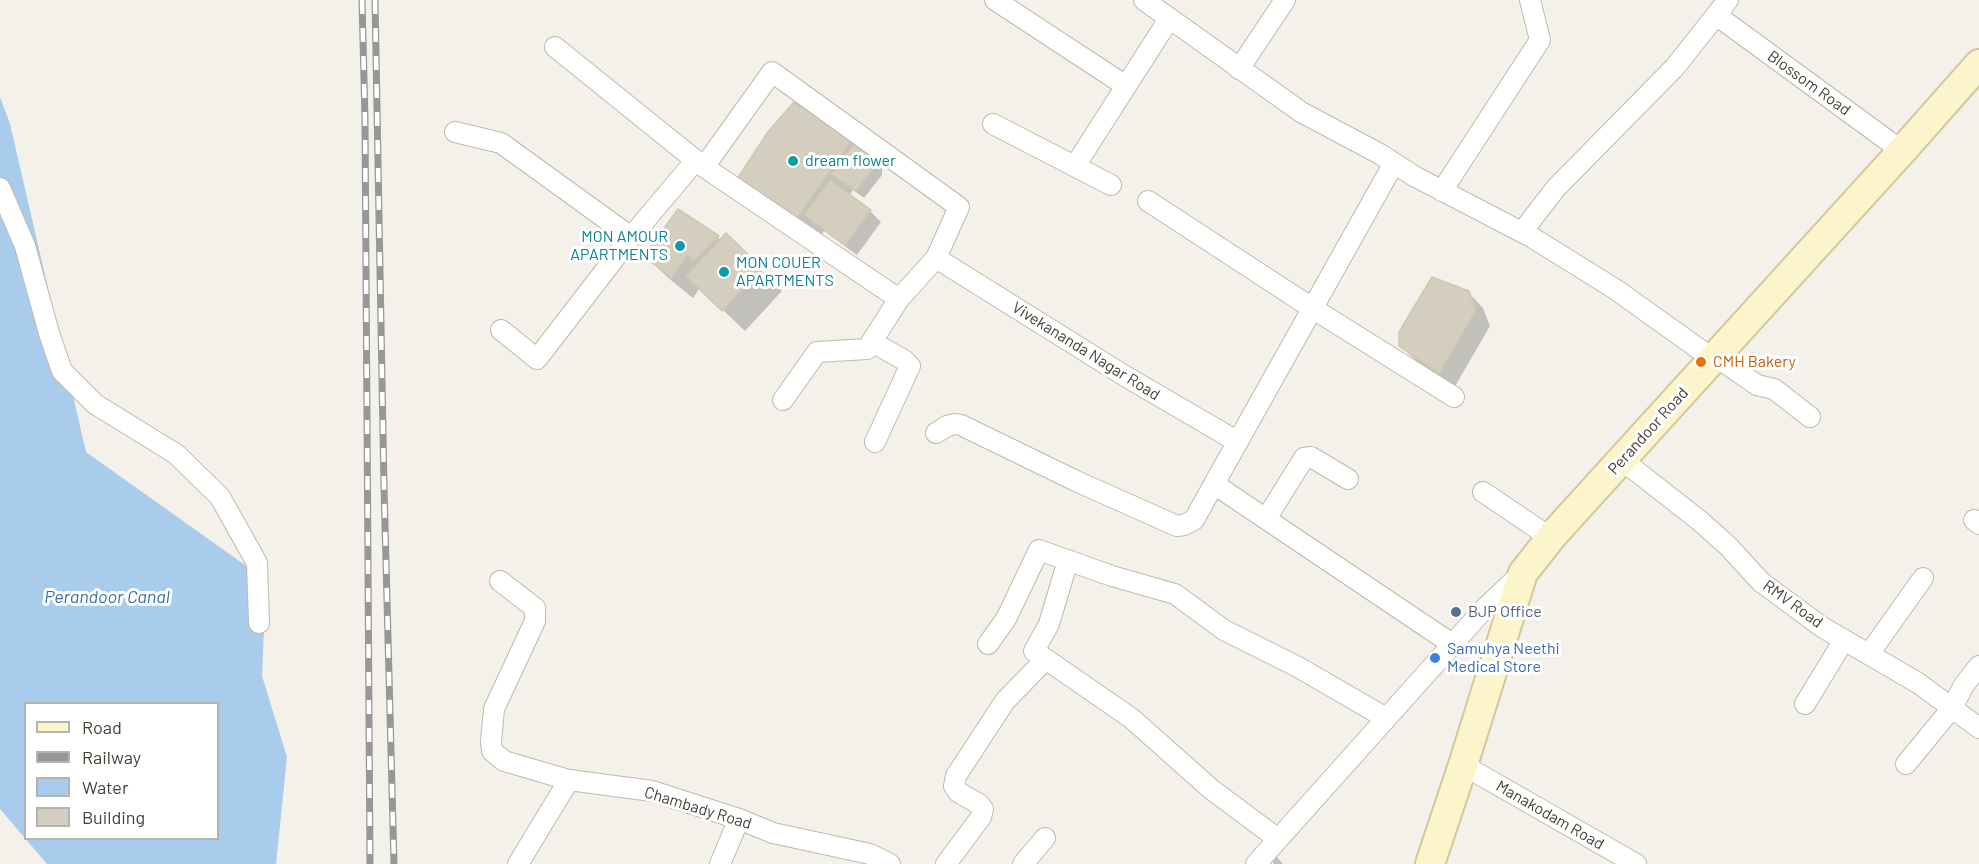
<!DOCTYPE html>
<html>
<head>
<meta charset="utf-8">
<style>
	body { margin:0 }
	#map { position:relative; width:1979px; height:864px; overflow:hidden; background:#f3f1e9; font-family:Barlow,sans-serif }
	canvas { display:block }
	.legend { position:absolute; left:24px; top:702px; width:195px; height:138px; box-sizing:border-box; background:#fff; border:2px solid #b5b3af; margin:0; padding:8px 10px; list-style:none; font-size:18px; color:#474238 }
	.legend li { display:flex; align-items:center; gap:12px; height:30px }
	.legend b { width:30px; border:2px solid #b5b3af }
</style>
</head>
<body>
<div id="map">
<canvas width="1979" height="864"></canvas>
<ul class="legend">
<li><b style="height:8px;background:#fcf4cb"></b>Road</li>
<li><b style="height:8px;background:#979797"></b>Railway</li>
<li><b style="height:16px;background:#a9cbec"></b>Water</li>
<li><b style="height:16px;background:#d4cebf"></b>Building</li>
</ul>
</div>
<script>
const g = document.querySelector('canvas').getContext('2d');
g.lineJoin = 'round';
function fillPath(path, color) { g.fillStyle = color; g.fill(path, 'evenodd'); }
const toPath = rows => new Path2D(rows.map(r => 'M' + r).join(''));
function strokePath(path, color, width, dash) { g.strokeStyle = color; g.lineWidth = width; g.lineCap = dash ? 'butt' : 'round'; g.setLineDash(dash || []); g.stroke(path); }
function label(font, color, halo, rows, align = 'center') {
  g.font = font + ' Barlow,sans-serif'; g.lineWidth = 6; g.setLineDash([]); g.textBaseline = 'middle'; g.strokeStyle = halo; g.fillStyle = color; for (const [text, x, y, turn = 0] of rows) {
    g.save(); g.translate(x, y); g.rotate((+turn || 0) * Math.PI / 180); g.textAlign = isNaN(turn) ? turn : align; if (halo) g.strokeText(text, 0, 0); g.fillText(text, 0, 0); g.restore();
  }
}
fillPath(toPath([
	[0,97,10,124,86,452,266,580,262,676,287,757,276,864,47,864,0,809],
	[26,704,218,704,218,838,26,838]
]), '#a9cbec');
fillPath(toPath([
	[846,134,882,166,882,175,864,198,853,190,849,196,870,211,881,222,857,255,824,231,813,247,792,226],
	[726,236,782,291,745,331,700,288,693,298,667,277,646,256,718,237,721,241],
	[1468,292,1483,308,1490,326,1454,388,1415,360,1400,345],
	[1276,856,1283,864,1274,864,1272,861]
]), '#0003');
const building = toPath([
	[794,102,852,139,791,227,737,179,768,132,794,102],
	[855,142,876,157,875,167,856,191,831,174,855,142],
	[830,180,871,210,845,245,804,215,830,180],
	[678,209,719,236,694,261,687,255,671,278,644,256,678,209],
	[726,233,762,268,722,311,686,276,726,233],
	[1432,277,1469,291,1476,310,1439,374,1399,346,1399,332,1432,277]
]);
fillPath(building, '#d4cebf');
strokePath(building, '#cfc6b2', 1.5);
const street = toPath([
	[995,0,1126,86],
	[1144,0,1301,112,1380,154,1414,176,1533,238,1615,289,1713,359],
	[1716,15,1902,151],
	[555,47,704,167],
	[1239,69,1285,0],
	[993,124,1111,185],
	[455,132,501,143,631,237,537,359,501,330],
	[1394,163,1214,484,1452,644],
	[1075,166,1169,19],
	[0,188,25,246,49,333,62,371,95,404,176,454,220,497,257,563,259,623],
	[1442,191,1540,40,1530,0],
	[1148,201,1312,308,1454,397],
	[1522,232,1556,188,1675,67,1728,0],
	[631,237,696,160],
	[936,258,899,299,704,167,772,72,959,207,936,258,1125,376,1238,442],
	[872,342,904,360,910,366,875,442],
	[1715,356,1757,385,1774,389,1810,417],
	[783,400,817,352,867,349,899,299],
	[936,433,947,426,955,424,961,425,1076,481,1177,526,1184,525,1194,520,1214,484],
	[1622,460,1700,521,1728,546,1761,582,1822,627,1918,683,1979,728],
	[1483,492,1551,538],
	[1266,519,1304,458,1311,457,1348,479],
	[1974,520,1979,524],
	[1068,560,1049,624,1034,651,1131,718,1211,789,1278,839],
	[500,581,535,608,535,621,494,709,491,742,492,751,504,761,569,780,652,791,739,819,773,833,870,854,890,864],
	[988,644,1006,619,1039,550,1112,576,1175,594,1224,630,1298,667,1386,718],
	[1869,654,1923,578],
	[1805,704,1844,640],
	[1906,764,1952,708,1964,685,1979,666],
	[1463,765,1636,864],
	[518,864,569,780],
	[720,864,739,819],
	[946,864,981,817,983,809,979,804,958,792,954,786,956,776,1005,701,1045,660],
	[1023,864,1045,838],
	[1256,864,1485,608,1521,574]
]);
const secondary = toPath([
	[1430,864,1463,765,1523,573,1553,535,1902,151,1979,64]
]);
strokePath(street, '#bebaac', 22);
strokePath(secondary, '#d1c79b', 32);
strokePath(street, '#fff', 20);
strokePath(secondary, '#fcf4cb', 28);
const rail = toPath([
	[362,0,365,119,370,864],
	[375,0,384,487,394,864]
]);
strokePath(rail, '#979797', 7);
strokePath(rail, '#fff', 4.5, [14]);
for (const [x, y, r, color] of [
	[793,161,6,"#0f9aa8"],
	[680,246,6,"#0f9aa8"],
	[724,272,6,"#0f9aa8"],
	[1701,362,6,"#e8710a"],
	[1456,612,6,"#5c6f8a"],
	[1435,658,6,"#3f7fe0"]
]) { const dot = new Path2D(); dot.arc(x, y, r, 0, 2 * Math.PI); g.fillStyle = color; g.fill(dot); strokePath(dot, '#fff', 2); }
label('16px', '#474238', '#fff', [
	["Blossom Road",1809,83,36],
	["Vivekananda Nagar Road",1086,351,32],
	["Perandoor Road",1648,431,-48],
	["RMV Road",1793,604,36],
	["Chambady Road",698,808,17],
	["Manakodam Road",1550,815,30]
]);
label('16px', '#0d838f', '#fff', [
	["dream flower",805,161],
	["MON AMOUR",668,237,"right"],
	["APARTMENTS",668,255,"right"],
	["MON COUER",736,263],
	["APARTMENTS",736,281]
], 'left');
label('16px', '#c56008', '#fff', [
	["CMH Bakery",1713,362]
], 'left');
label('16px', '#4e5e75', '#fff', [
	["BJP Office",1468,612]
], 'left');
label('16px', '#366cbe', '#fff', [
	["Samuhya Neethi",1447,649],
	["Medical Store",1447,667]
], 'left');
label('italic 18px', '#3670ad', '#fff', [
	["Perandoor Canal",107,597]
]);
</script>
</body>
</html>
